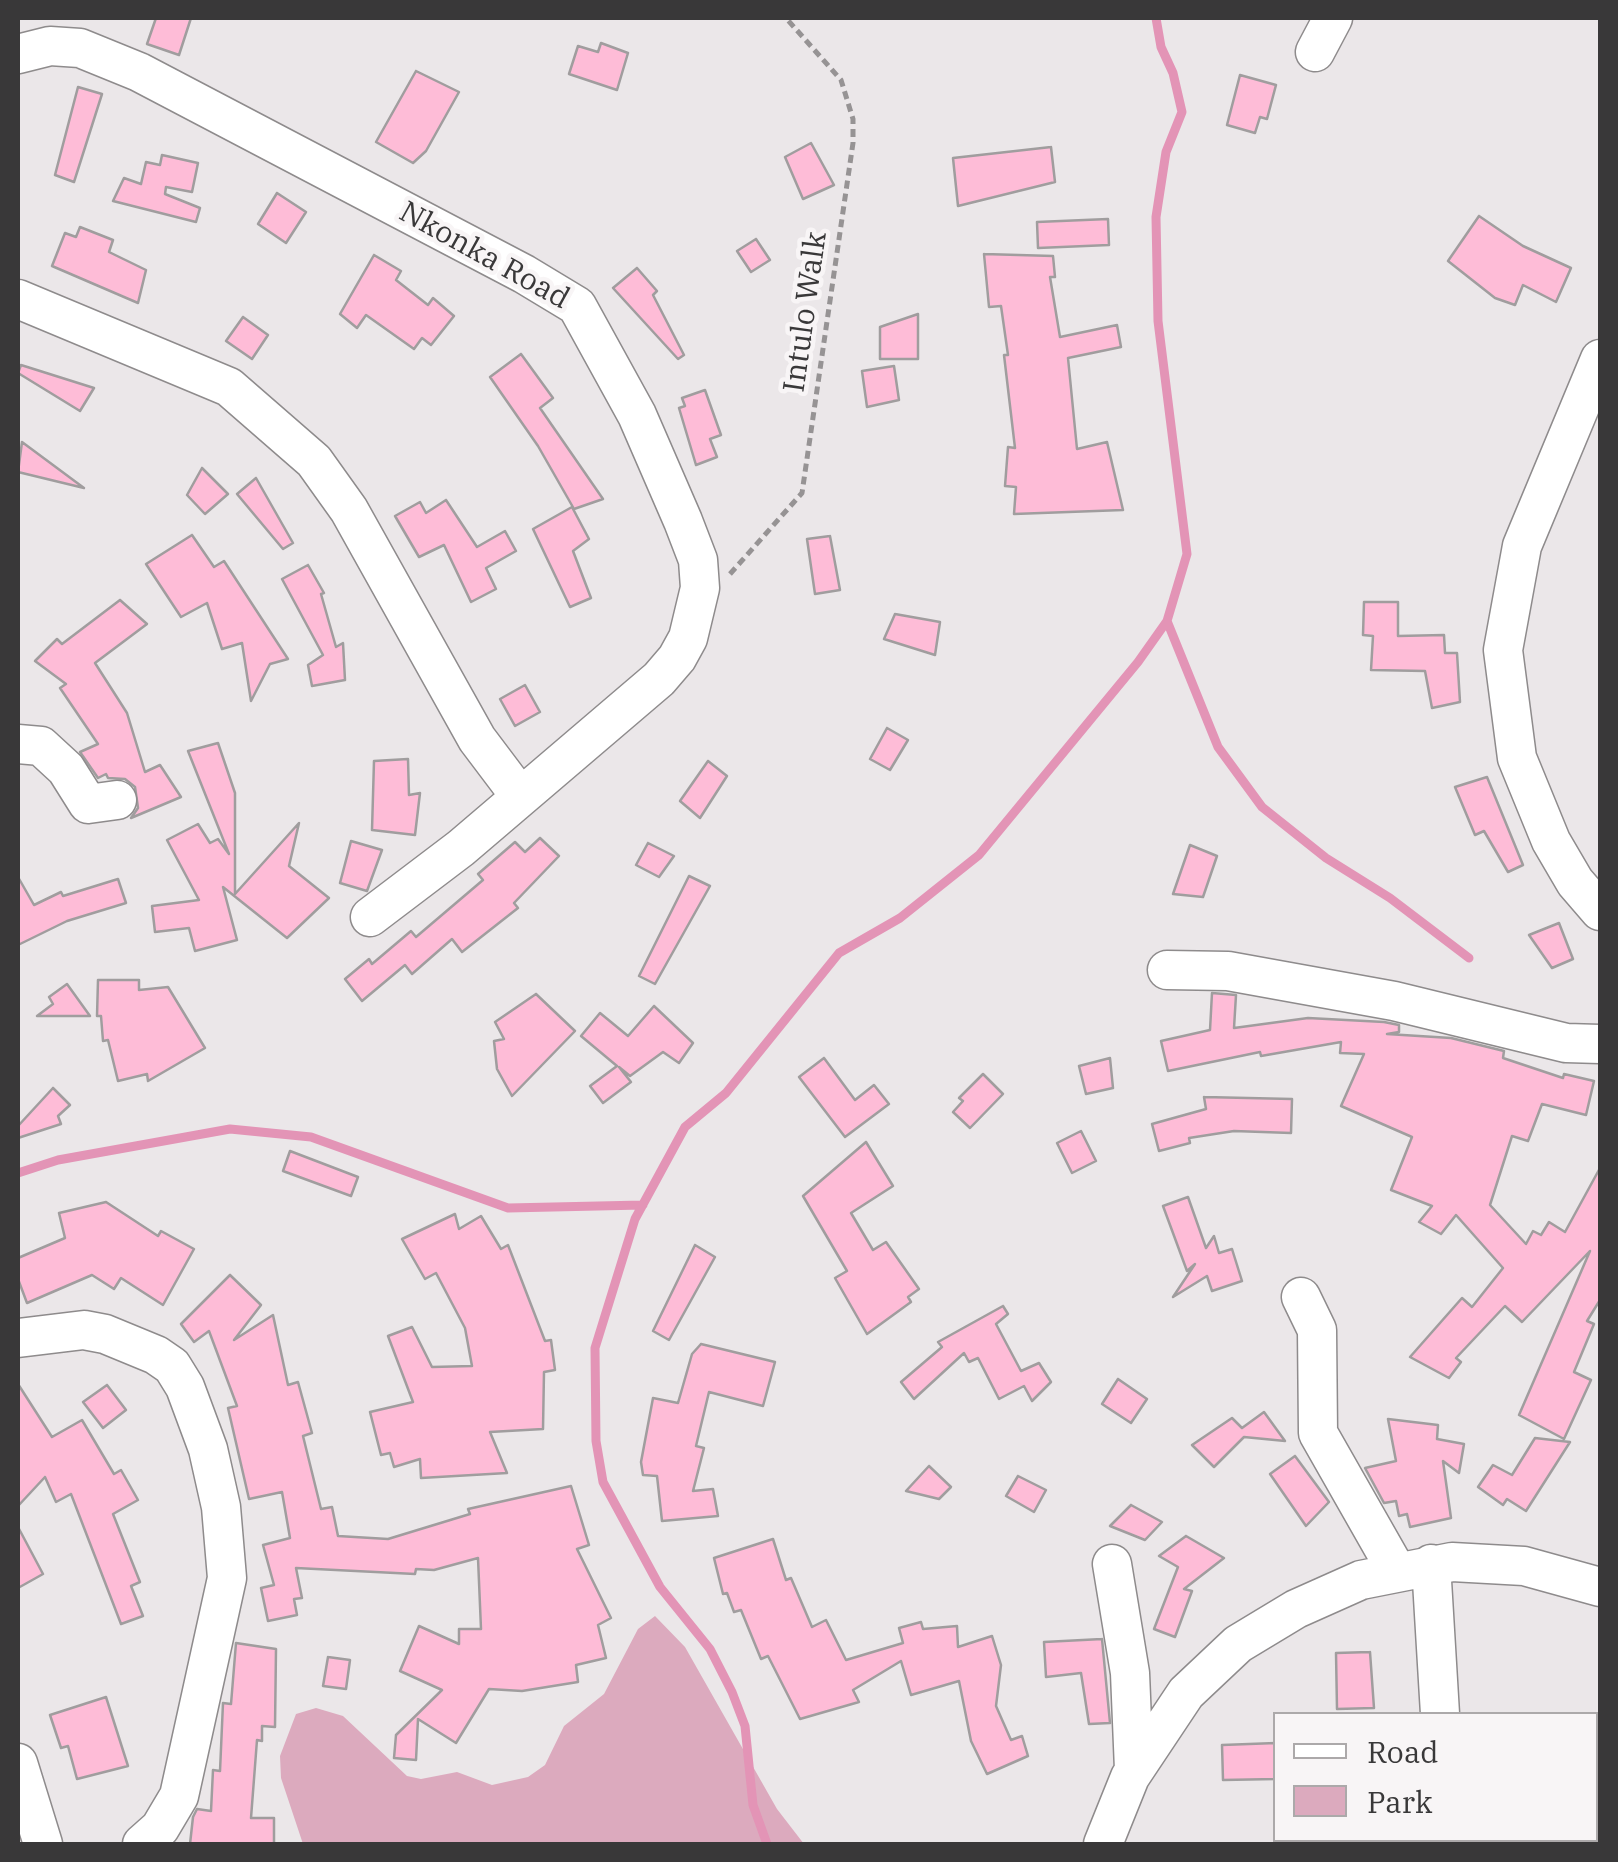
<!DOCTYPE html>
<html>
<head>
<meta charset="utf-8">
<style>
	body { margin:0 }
	#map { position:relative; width:1618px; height:1862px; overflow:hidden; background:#ebe7e9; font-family:"IBM Plex Serif",serif }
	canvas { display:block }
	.frame { position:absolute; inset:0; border:20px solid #393839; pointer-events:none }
	.legend { position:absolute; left:1273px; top:1712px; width:325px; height:130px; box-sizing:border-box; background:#f8f5f6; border:2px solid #aca9aa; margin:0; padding:12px 18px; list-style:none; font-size:30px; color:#393839 }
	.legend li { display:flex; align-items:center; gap:20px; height:50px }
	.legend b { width:50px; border:2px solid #aca9aa }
</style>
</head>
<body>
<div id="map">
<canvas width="1618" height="1862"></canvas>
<div class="frame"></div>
<ul class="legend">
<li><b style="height:12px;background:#fff"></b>Road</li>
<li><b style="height:28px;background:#dcaabe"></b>Park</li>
</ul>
</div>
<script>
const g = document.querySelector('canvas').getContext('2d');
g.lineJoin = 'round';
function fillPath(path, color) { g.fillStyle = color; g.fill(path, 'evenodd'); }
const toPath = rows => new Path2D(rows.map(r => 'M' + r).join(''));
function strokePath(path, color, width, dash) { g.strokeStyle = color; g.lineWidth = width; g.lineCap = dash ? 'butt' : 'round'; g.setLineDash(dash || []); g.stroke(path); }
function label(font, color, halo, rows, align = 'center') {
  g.font = font + ' "IBM Plex Serif",serif'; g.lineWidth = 9; g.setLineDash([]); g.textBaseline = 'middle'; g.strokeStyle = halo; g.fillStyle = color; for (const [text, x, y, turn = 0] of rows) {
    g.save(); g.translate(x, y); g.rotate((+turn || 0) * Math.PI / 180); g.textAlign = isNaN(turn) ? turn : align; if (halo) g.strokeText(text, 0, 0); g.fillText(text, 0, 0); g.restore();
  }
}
fillPath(toPath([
	[655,1616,685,1647,777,1809,804,1844,303,1844,281,1778,280,1756,296,1714,316,1708,343,1716,407,1776,421,1779,457,1772,492,1785,528,1777,545,1765,564,1726,604,1694,638,1629]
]), '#dcaabe');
strokePath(toPath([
	[1167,621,1218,747,1262,807,1326,858,1390,898,1469,958],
	[18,1173,58,1160,230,1129,311,1137,508,1208,643,1205],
	[767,1844,753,1805,745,1726,732,1692,710,1649,660,1587,603,1482,596,1441,595,1348,635,1219,685,1127,726,1093,839,953,900,918,979,855,1138,662,1167,621,1187,554,1158,321,1156,217,1166,152,1182,112,1173,73,1161,47,1156,18]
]), '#e394b6', 9);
const building = toPath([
	[156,18,191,18,179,55,147,44,156,18],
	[601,43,628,53,617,90,569,74,578,46,598,52,601,43],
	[416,71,459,92,426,151,413,163,376,142,416,71],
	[1240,75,1276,85,1267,119,1260,117,1255,133,1227,125,1240,75],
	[78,87,102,94,74,182,55,175,78,87],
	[811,143,834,185,803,199,785,157,811,143],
	[1051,147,1055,182,958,206,953,158,1051,147],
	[162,155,198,163,192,192,166,187,165,194,200,208,196,222,113,201,124,178,141,184,146,162,160,165,162,155],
	[277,193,306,212,286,243,258,224,277,193],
	[1479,216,1523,246,1571,268,1556,302,1523,285,1515,305,1495,298,1448,261,1479,216],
	[1108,219,1109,245,1038,248,1037,222,1108,219],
	[80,227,113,240,109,252,146,270,138,303,52,266,65,233,76,237,80,227],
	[756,239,770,260,751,272,737,251,756,239],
	[984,254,1053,256,1055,277,1050,277,1060,337,1117,325,1121,347,1068,358,1077,449,1107,442,1123,510,1014,514,1016,487,1005,486,1008,447,1015,448,1004,355,1008,355,1001,306,989,307,984,254],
	[374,255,401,271,396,280,428,305,433,298,454,316,431,345,422,338,414,349,366,315,357,328,340,314,374,255],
	[637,268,657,291,653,295,684,355,678,359,613,288,637,268],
	[918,314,918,359,880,359,880,327,918,314],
	[243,317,268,335,252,359,226,341,243,317],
	[521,354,553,398,540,408,603,499,574,509,538,446,490,377,521,354],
	[21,365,94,388,80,411,18,373,21,365],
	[894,366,899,400,867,407,862,371,894,366],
	[705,390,721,435,710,439,717,457,696,465,679,408,685,406,682,398,705,390],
	[22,442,84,488,18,472,22,442],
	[202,468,228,494,205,514,187,495,202,468],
	[256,478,293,543,283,549,237,494,256,478],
	[446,500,477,547,505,531,516,551,486,568,496,589,471,602,444,545,419,557,395,516,420,502,426,513,446,500],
	[572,507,589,539,573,551,591,598,570,607,533,529,572,507],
	[192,535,214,567,224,561,288,659,270,664,251,701,242,643,222,649,207,603,181,617,146,564,192,535],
	[830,536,840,590,815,594,807,539,830,536],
	[308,565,324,593,321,594,336,647,343,643,345,680,312,686,308,665,323,655,282,579,308,565],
	[120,600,147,624,95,663,127,713,145,772,160,765,181,797,131,818,138,808,135,787,125,779,108,778,106,774,98,778,80,752,98,744,60,688,66,684,35,661,57,639,62,644,120,600],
	[1364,602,1398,602,1398,636,1444,635,1445,653,1457,653,1460,702,1432,708,1425,671,1371,670,1373,636,1363,635,1364,602],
	[895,614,940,622,935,655,884,639,895,614],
	[525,685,540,712,515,726,500,699,525,685],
	[887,728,908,740,890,770,870,759,887,728],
	[218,743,235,793,235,894,299,823,289,866,329,898,287,938,223,887,237,940,195,951,189,928,155,932,152,906,199,900,167,840,198,824,210,843,218,839,229,854,188,751,218,743],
	[408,759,409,795,420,793,415,835,372,830,374,761,408,759],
	[708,761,727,776,700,818,680,801,708,761],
	[1487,777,1523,865,1508,872,1484,831,1475,835,1455,787,1487,777],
	[540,838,559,856,514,903,518,908,462,952,452,939,412,974,405,965,362,1001,345,979,369,959,372,964,411,931,416,937,483,880,478,874,515,842,525,852,540,838],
	[351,841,382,850,367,891,340,883,351,841],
	[648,843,674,856,659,877,636,865,648,843],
	[1190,845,1217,856,1203,897,1173,894,1190,845],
	[689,876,710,886,655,984,639,976,689,876],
	[18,877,34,905,61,892,63,896,118,879,126,903,67,921,18,945,18,877],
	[1559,923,1573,959,1552,968,1529,935,1559,923],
	[98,980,139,980,139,990,168,987,205,1048,148,1081,147,1074,118,1081,108,1040,103,1041,101,1016,97,1016,98,980],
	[67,984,90,1016,37,1016,53,1004,49,997,67,984],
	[1212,993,1236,995,1234,1028,1308,1018,1384,1022,1399,1025,1399,1032,1387,1034,1451,1038,1504,1051,1503,1058,1563,1078,1564,1074,1594,1081,1586,1115,1542,1104,1528,1141,1512,1136,1490,1205,1526,1244,1533,1231,1541,1235,1549,1222,1565,1232,1600,1168,1600,1300,1587,1321,1594,1324,1574,1372,1591,1380,1564,1439,1519,1415,1590,1251,1522,1322,1505,1306,1456,1358,1461,1362,1449,1378,1410,1357,1462,1298,1472,1307,1503,1268,1456,1215,1441,1234,1419,1222,1432,1206,1391,1190,1412,1137,1341,1106,1364,1054,1340,1053,1341,1042,1261,1056,1260,1052,1168,1071,1161,1041,1210,1030,1212,993],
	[536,994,575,1031,512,1096,497,1069,494,1041,504,1039,495,1022,536,994],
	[654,1006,693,1043,679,1063,663,1052,630,1076,619,1067,631,1082,603,1103,590,1086,617,1066,581,1036,600,1013,628,1036,654,1006],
	[824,1058,855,1100,874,1085,889,1104,845,1137,799,1077,824,1058],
	[1110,1058,1113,1088,1086,1094,1079,1066,1110,1058],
	[983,1074,1003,1094,970,1128,953,1112,963,1101,959,1098,983,1074],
	[53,1088,70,1105,58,1116,61,1124,18,1138,18,1126,53,1088],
	[1204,1097,1292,1099,1291,1133,1234,1131,1189,1138,1190,1143,1159,1151,1152,1124,1206,1109,1204,1097],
	[1081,1131,1096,1161,1072,1173,1057,1143,1081,1131],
	[866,1142,893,1186,851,1213,873,1250,886,1242,919,1289,908,1297,911,1302,867,1334,835,1278,847,1271,803,1196,866,1142],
	[290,1151,358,1177,351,1196,283,1171,290,1151],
	[1188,1197,1206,1248,1214,1236,1219,1253,1232,1249,1242,1281,1212,1291,1207,1276,1173,1297,1195,1264,1187,1271,1163,1206,1188,1197],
	[106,1202,158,1236,161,1231,194,1249,163,1305,121,1278,114,1289,92,1275,27,1303,18,1279,18,1258,65,1238,59,1213,106,1202],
	[455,1214,459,1229,481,1216,501,1249,508,1245,545,1341,551,1340,555,1370,544,1372,543,1429,490,1432,507,1473,421,1478,420,1459,394,1467,390,1453,381,1455,370,1412,413,1402,388,1336,412,1327,432,1367,472,1366,465,1328,436,1273,425,1279,402,1239,455,1214],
	[695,1245,715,1257,669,1340,653,1331,695,1245],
	[230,1275,261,1305,234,1340,273,1315,288,1385,298,1382,312,1433,303,1436,321,1509,332,1507,338,1536,388,1539,470,1514,468,1509,571,1486,589,1545,577,1549,611,1618,598,1625,606,1658,576,1665,578,1682,522,1691,489,1689,456,1743,418,1719,416,1760,394,1758,396,1735,442,1690,400,1671,419,1626,459,1644,459,1629,481,1629,478,1558,434,1570,416,1569,415,1574,296,1568,302,1598,294,1599,297,1615,268,1621,261,1588,274,1585,263,1545,290,1538,282,1492,249,1499,228,1408,237,1406,209,1331,194,1342,181,1324,230,1275],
	[1003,1306,1008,1314,996,1324,1021,1371,1039,1363,1051,1382,1032,1401,1024,1386,999,1399,978,1358,969,1362,964,1353,914,1399,901,1382,942,1347,938,1342,1003,1306],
	[701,1344,775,1362,763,1406,709,1392,696,1446,704,1448,693,1491,713,1489,718,1516,662,1521,657,1476,643,1475,641,1462,653,1398,678,1403,692,1354,701,1344],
	[1118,1379,1147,1399,1131,1423,1102,1404,1118,1379],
	[18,1384,52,1437,82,1420,114,1474,121,1470,138,1500,113,1514,140,1582,131,1586,143,1616,121,1624,71,1494,56,1502,45,1477,18,1506,18,1384],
	[107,1385,126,1410,103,1428,83,1402,107,1385],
	[1264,1412,1285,1441,1244,1437,1214,1467,1192,1445,1232,1418,1242,1428,1264,1412],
	[1388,1419,1438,1425,1437,1439,1464,1444,1459,1473,1443,1461,1451,1518,1410,1527,1407,1514,1399,1516,1396,1501,1384,1503,1365,1468,1396,1461,1388,1419],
	[1535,1438,1570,1442,1526,1511,1507,1499,1503,1505,1478,1487,1493,1465,1512,1475,1535,1438],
	[1295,1456,1329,1502,1306,1526,1270,1474,1295,1456],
	[929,1466,951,1487,939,1499,906,1491,929,1466],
	[1018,1476,1046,1490,1034,1512,1006,1496,1018,1476],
	[1131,1505,1162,1522,1145,1540,1110,1526,1131,1505],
	[18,1527,43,1574,18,1588,18,1527],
	[1186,1536,1224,1558,1184,1589,1192,1591,1175,1637,1154,1629,1178,1567,1159,1556,1186,1536],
	[773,1539,786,1580,791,1578,812,1627,826,1620,846,1660,903,1643,899,1628,921,1622,923,1629,957,1626,958,1647,992,1636,1001,1665,996,1706,1011,1740,1022,1736,1028,1756,987,1774,971,1741,959,1681,911,1695,901,1661,853,1690,859,1702,800,1719,768,1656,761,1659,741,1610,734,1612,727,1593,723,1594,714,1558,773,1539],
	[1102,1639,1110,1723,1089,1724,1081,1673,1046,1677,1044,1642,1102,1639],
	[236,1643,276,1649,275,1727,262,1726,262,1741,257,1740,251,1818,274,1818,274,1844,190,1844,193,1817,197,1809,211,1811,213,1770,220,1771,223,1703,231,1704,236,1643],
	[1370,1652,1374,1708,1337,1709,1336,1653,1370,1652],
	[328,1657,350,1660,346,1689,323,1686,328,1657],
	[106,1697,128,1766,77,1779,68,1746,61,1748,50,1715,106,1697],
	[1276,1743,1276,1779,1223,1780,1222,1745,1276,1743]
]);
fillPath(building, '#febcd7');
strokePath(building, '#a09d9e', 2.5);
const minor = toPath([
	[1315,52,1333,18],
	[18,54,50,46,80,48,139,72,524,274,577,306,637,415,683,521,698,560,700,588,688,638,677,658,659,679,461,848,370,917],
	[18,299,229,387,314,461,349,510,477,739,520,796],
	[1600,359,1522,546,1503,650,1517,758,1551,841,1575,882,1600,911],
	[18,744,41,746,66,769,88,804,117,800],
	[1167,970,1228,971,1394,1001,1566,1043,1600,1044],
	[1301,1297,1317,1330,1318,1433,1396,1570],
	[18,1338,84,1330,105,1334,156,1355,172,1366,185,1387,208,1449,221,1507,227,1578,179,1796,160,1828,142,1844],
	[1112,1564,1130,1673,1134,1770],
	[1431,1564,1440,1714],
	[18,1763,43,1844],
	[1450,1840,1451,1844],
	[1103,1844,1130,1777,1186,1693,1238,1644,1296,1609,1361,1580,1452,1562,1524,1566,1600,1587]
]);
strokePath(minor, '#8e8b8c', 41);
strokePath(toPath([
	[730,574,802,493,853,143,853,119,841,80,786,18]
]), '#969394', 5, [8, 5]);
strokePath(minor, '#fff', 38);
label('30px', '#393839', '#f8f5f6', [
	["Nkonka Road",484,256,29],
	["Intulo Walk",806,312,-82]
]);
</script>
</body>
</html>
